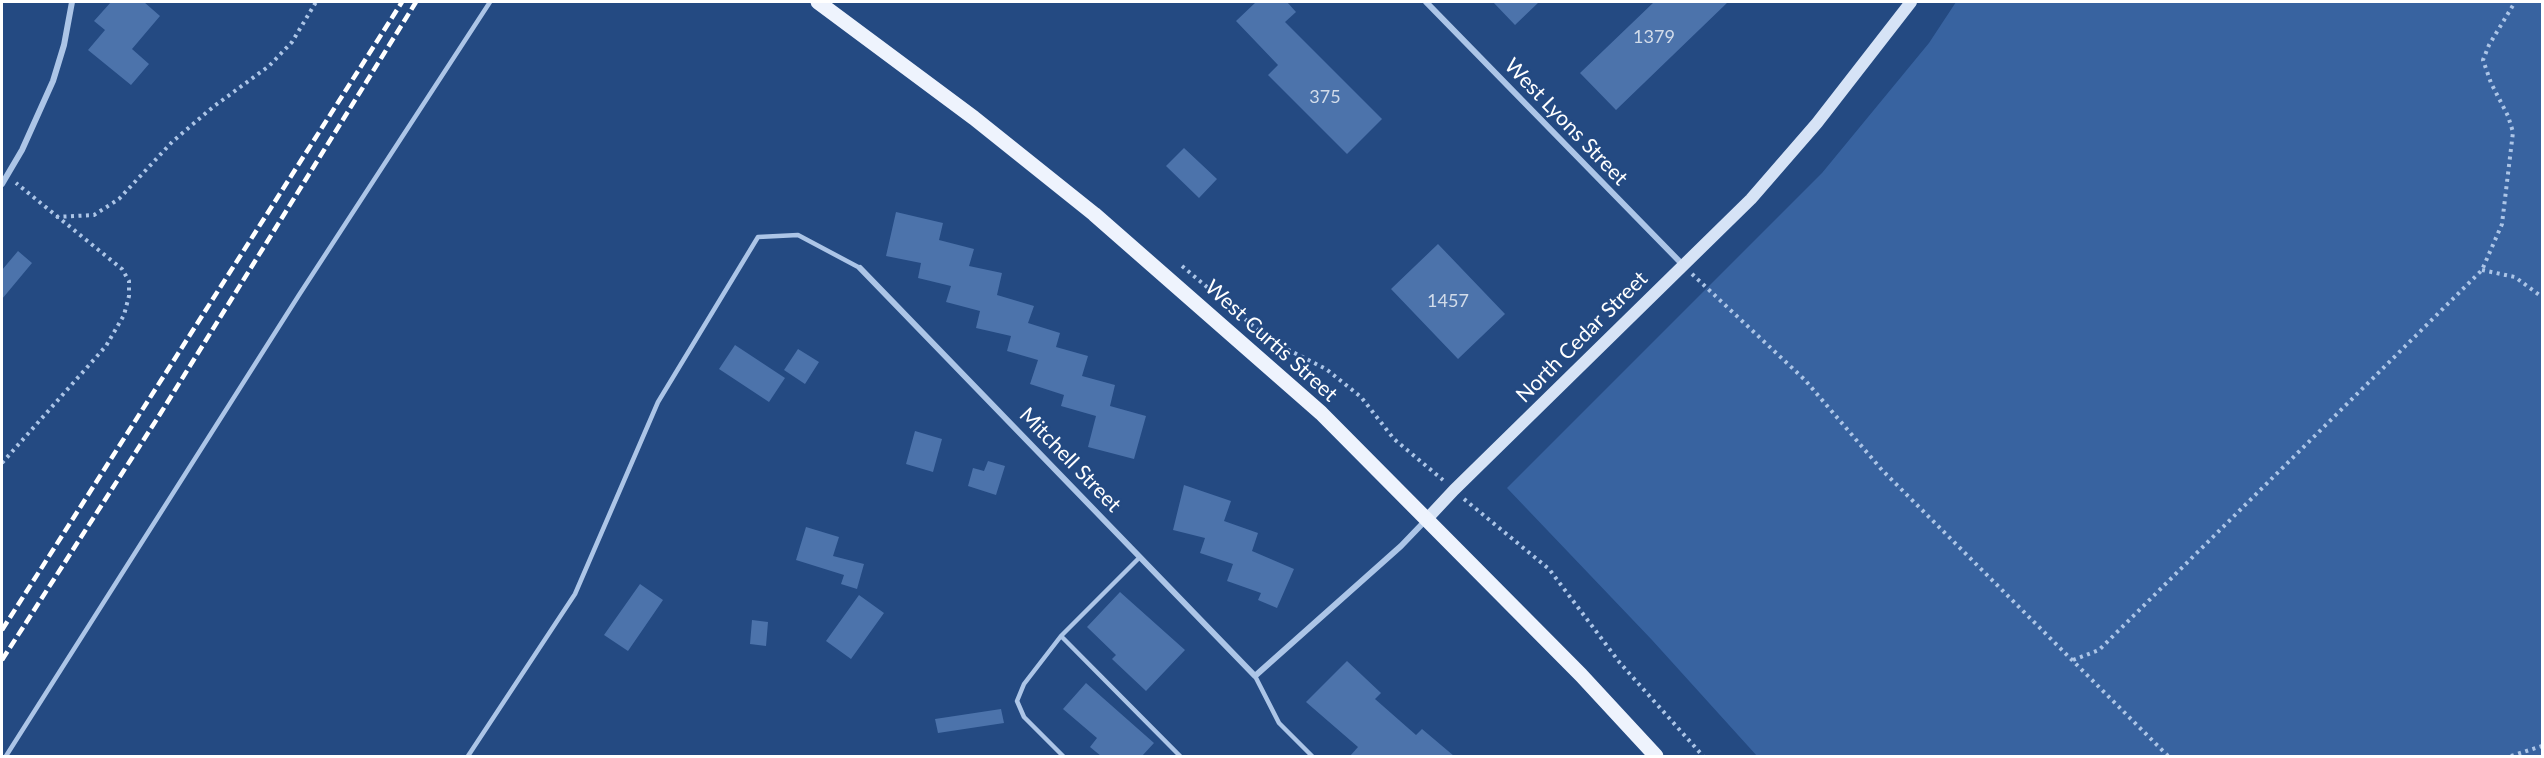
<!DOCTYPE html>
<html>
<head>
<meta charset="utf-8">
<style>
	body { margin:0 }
	#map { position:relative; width:2544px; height:758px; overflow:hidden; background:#244a82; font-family:Lato,sans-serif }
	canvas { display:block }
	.frame { position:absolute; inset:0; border:3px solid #fff; pointer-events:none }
</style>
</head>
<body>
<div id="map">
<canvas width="2544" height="758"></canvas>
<div class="frame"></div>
</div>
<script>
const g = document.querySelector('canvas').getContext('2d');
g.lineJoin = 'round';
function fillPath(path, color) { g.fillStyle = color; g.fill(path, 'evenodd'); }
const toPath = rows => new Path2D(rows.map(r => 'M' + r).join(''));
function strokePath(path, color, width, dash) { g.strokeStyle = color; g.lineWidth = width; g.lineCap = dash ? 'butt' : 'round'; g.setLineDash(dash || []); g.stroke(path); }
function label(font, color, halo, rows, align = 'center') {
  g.font = font + ' Lato,sans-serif'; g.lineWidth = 4.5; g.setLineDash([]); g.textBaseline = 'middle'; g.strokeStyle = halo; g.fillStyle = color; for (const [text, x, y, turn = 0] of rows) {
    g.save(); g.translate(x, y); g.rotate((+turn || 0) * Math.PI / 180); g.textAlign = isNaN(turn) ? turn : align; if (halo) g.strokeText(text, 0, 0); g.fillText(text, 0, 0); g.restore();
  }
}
fillPath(toPath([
	[1956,2,2542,2,2542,756,1757,756,1652,640,1507,488,1822,173,1929,43]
]), '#3863a0');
fillPath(toPath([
	[111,2,144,2,160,16,132,49,149,64,131,85,88,50,105,30,94,21],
	[1256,2,1287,2,1296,12,1285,22,1382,119,1347,154,1268,75,1278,65,1236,21],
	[1493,2,1539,2,1515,25],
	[1654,2,1728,2,1616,110,1580,73],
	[1184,148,1217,179,1199,198,1166,166],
	[896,212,943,223,939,240,974,249,969,266,1002,273,997,295,1034,306,1028,323,1060,333,1056,347,1088,356,1082,376,1115,385,1110,406,1146,416,1134,459,1088,447,1096,416,1061,406,1064,395,1030,384,1038,360,1007,351,1011,336,976,328,980,311,946,302,951,286,918,278,921,263,886,256],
	[1438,244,1505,314,1458,359,1391,289],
	[18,251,32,263,2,299,2,270],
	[735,345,785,378,769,402,719,369],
	[798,349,819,362,805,384,784,370],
	[915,431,942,439,933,472,906,464],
	[988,461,1005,466,996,495,968,486,973,468,984,471],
	[1184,485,1231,501,1224,521,1258,533,1252,551,1294,569,1277,608,1258,600,1261,593,1227,581,1233,564,1200,553,1205,538,1173,530],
	[806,527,839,537,833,556,864,564,857,589,841,584,844,575,796,560],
	[640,584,663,600,628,651,604,635],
	[1120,592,1185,650,1146,691,1112,659,1116,655,1087,627],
	[859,595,884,613,851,659,826,641],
	[752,620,768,622,766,646,750,644],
	[1347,661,1381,693,1375,699,1416,735,1422,729,1454,756,1350,756,1358,747,1306,702],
	[1086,683,1154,743,1142,756,1101,756,1090,747,1097,738,1063,709],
	[1001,709,1004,723,938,733,935,719]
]), '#4c73ab');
strokePath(toPath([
	[56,217,94,215,119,199,172,142,213,107,269,66,292,42,316,2],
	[1182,266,1271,341,1326,369,1361,397,1394,439,1443,480],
	[2482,270,2515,277,2542,297],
	[1692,274,1805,380,1882,470,2168,756],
	[2,463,106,346,124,315,129,296,129,281,122,269,16,183],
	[1464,499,1549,569,1620,663,1703,756],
	[2073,660,2099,650,2482,270,2502,224,2513,132,2508,116,2491,83,2483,60,2489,45,2515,2],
	[2511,756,2542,746]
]), '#acc5e7', 4, [3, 4.5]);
strokePath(toPath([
	[1061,636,1180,756],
	[1255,676,1279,723,1312,756],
	[6,756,299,295,490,2],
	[468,756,575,594,658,402,758,237,798,235,860,268],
	[1063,756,1024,717,1017,701,1024,684,1061,636,1140,557]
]), '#acc5e7', 4.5);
strokePath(toPath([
	[1426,2,1683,265],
	[2,184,22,150,53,81,64,45,72,2],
	[860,268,1255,676,1401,546,1425,521]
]), '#acc5e7', 6);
strokePath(toPath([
	[1426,520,1454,490,1751,199,1817,123,1911,2]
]), '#d6e3f6', 12);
strokePath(toPath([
	[818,2,974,118,1094,214,1321,413,1581,675,1656,756]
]), '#eef3fd', 15);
strokePath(toPath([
	[2,630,402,2],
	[2,660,157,419,416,2]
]), '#fff', 4.5, [10, 4.5]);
label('18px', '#d2dcea', null, [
	["1379",1654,37],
	["375",1325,97],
	["1457",1448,301]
]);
label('21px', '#fff', '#244a82', [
	["West Lyons Street",1566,122,46],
	["North Cedar Street",1582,337,-45],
	["West Curtis Street",1271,341,42],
	["Mitchell Street",1070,460,46]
]);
</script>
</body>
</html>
